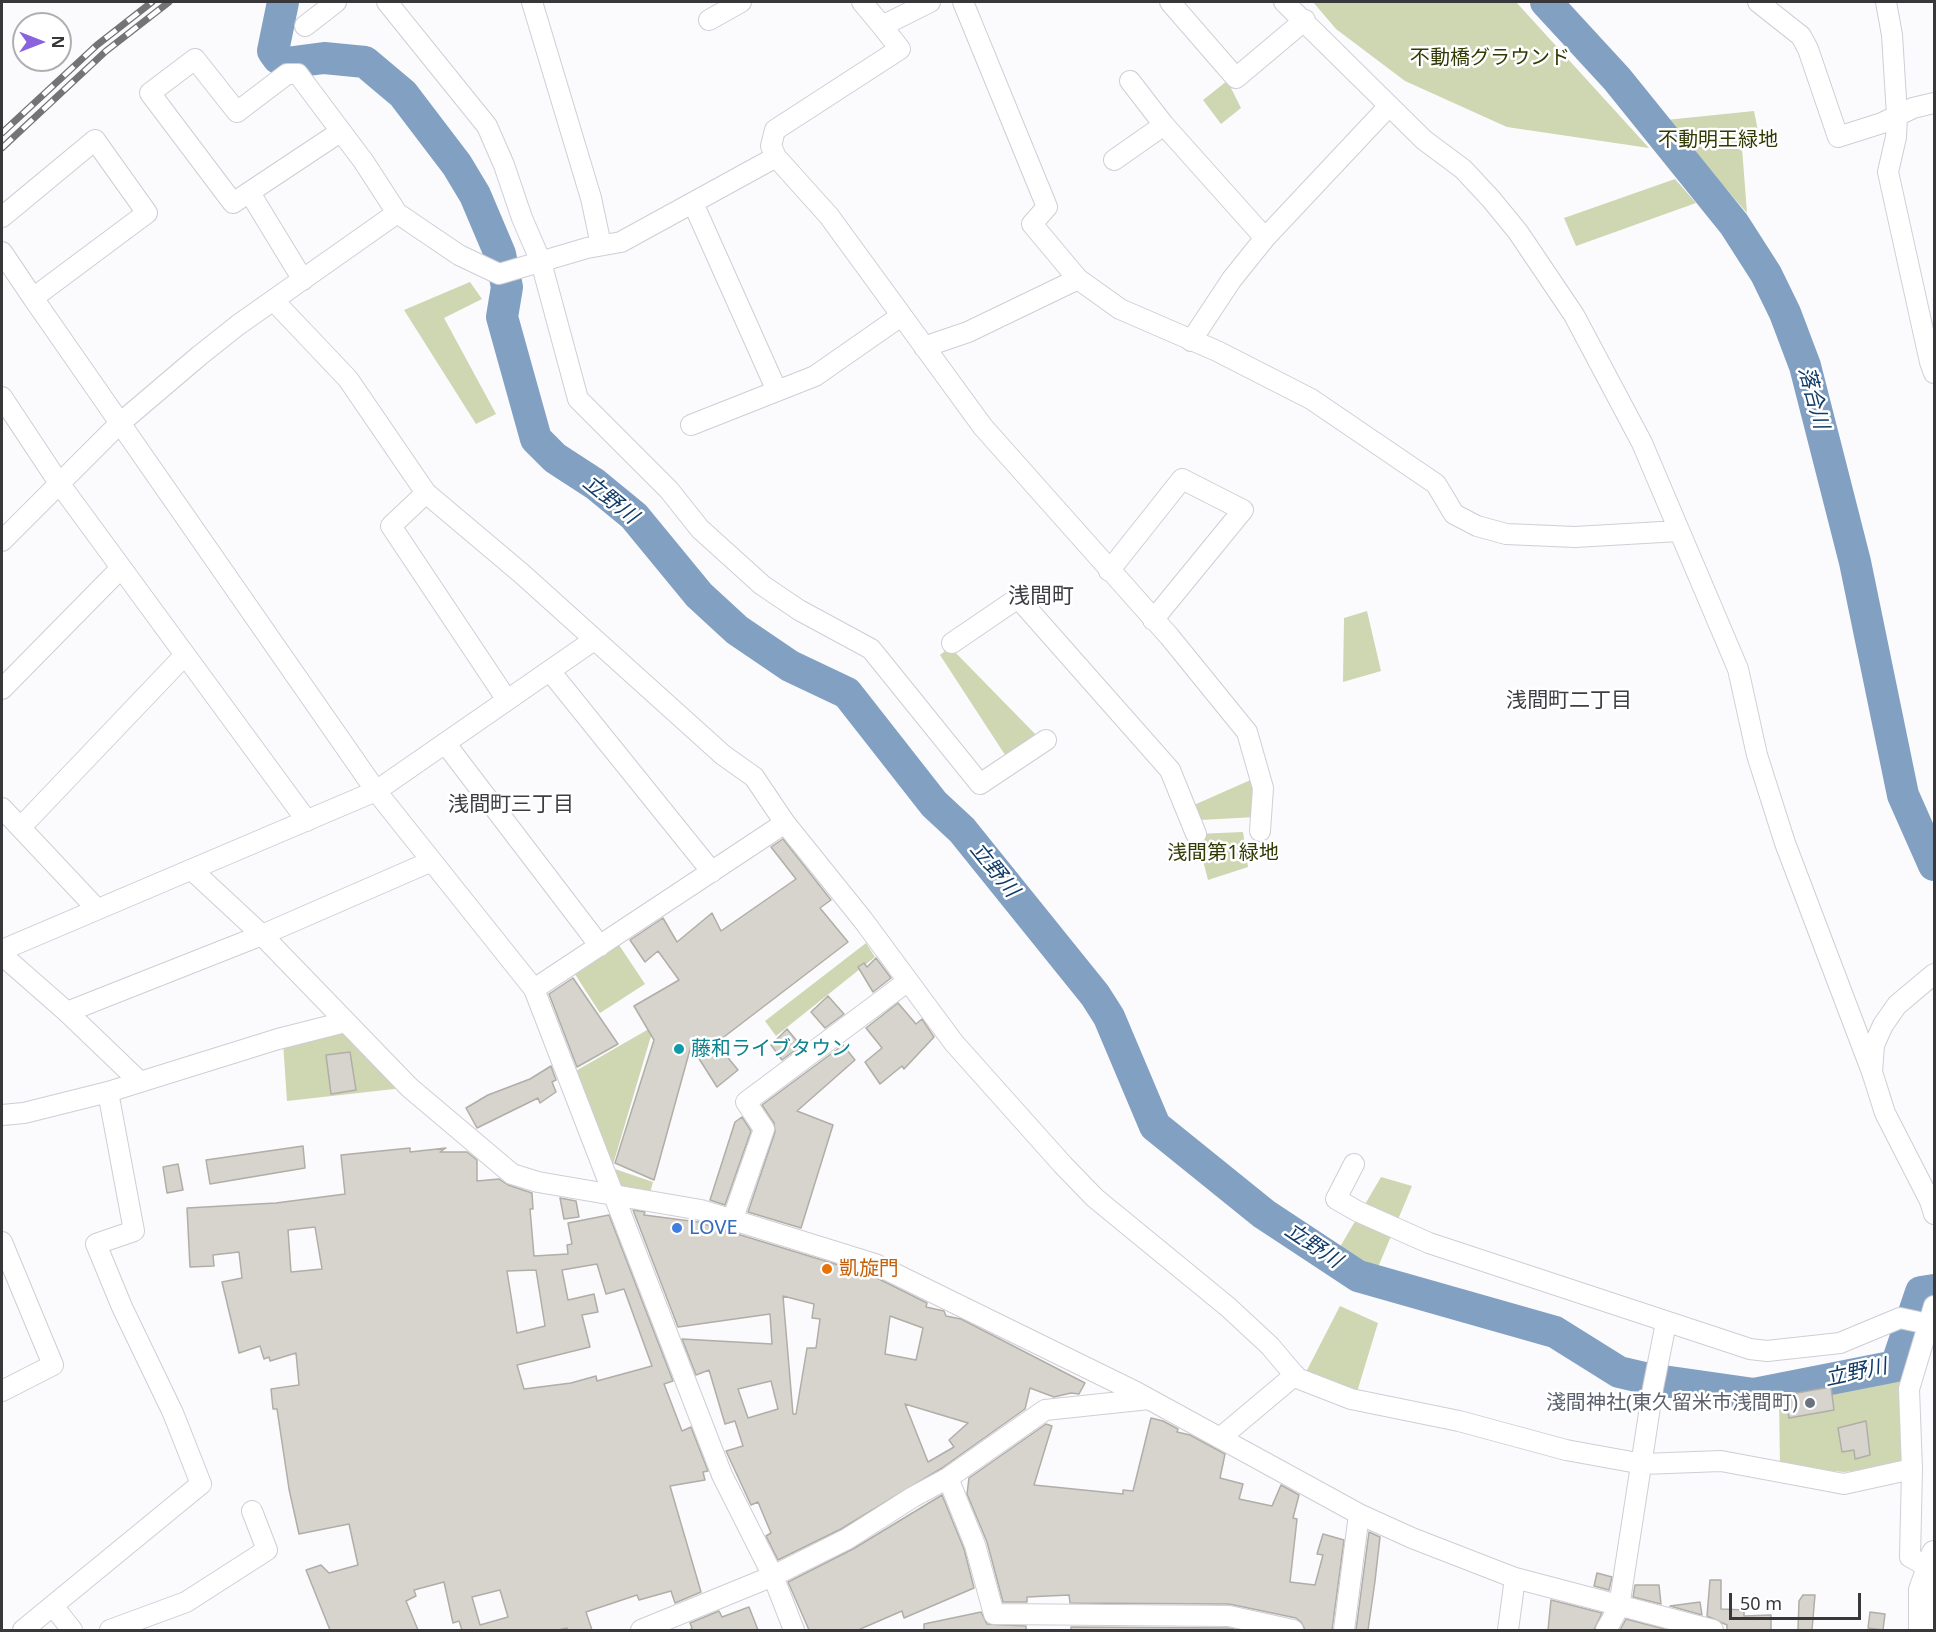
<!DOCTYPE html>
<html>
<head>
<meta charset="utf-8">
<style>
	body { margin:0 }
	#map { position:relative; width:1936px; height:1632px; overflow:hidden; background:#fbfbfe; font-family:"Noto Sans",sans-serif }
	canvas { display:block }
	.frame { position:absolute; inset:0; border:3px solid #38383b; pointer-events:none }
	.north { position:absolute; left:12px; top:12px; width:60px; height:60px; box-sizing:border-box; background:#fff; border:2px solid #afafb1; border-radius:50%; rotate:90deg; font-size:16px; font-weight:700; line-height:24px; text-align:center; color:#38383b }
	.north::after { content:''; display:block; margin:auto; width:21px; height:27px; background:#8863dd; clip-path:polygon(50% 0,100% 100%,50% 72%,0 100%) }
	.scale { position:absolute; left:1729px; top:1593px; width:132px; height:27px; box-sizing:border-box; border:3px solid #38383b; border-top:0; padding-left:8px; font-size:18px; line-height:21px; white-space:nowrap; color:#38383b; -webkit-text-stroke:4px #fff; paint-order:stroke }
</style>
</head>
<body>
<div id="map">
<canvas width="1936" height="1632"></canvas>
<div class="frame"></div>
<div class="north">N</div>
<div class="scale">50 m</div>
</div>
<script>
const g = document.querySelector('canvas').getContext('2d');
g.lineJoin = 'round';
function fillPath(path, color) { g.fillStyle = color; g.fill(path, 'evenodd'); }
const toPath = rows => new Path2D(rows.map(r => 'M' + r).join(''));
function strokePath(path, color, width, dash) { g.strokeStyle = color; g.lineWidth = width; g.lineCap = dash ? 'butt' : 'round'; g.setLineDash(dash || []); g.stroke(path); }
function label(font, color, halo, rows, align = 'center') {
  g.font = font + ' "Noto Sans","Noto Sans JP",sans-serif'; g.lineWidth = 5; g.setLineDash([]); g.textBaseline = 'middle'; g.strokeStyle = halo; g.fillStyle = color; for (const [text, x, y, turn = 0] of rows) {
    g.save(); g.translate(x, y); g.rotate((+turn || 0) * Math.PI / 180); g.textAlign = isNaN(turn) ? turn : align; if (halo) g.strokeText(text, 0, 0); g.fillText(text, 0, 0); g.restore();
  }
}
fillPath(toPath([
	[1313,2,1516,2,1649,148,1507,127,1405,81,1336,29],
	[1232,77,1237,82,1231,88,1241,108,1221,124,1203,100],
	[1754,111,1761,146,1742,148,1747,213,1666,120],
	[1675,179,1696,203,1576,246,1564,218],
	[470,282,482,299,444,318,496,414,476,424,404,310],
	[1367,611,1381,671,1343,682,1344,618],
	[950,647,1041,740,1009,761,940,655],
	[1255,778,1256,817,1200,820,1194,805],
	[1243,832,1248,867,1208,880,1196,834],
	[615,939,645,984,600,1013,571,968],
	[866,943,875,957,776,1036,765,1021],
	[654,1026,612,1168,653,1182,649,1197,723,1218,718,1238,699,1236,698,1212,613,1196,567,1076],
	[343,1028,403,1088,287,1101,283,1042],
	[1381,1177,1412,1186,1376,1272,1337,1252],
	[1340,1306,1378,1323,1357,1392,1304,1376],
	[1907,1369,1904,1458,1897,1466,1844,1472,1780,1466,1779,1397]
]), '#ced6b2');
strokePath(toPath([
	[283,2,273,51,278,58,286,63,324,58,365,62,403,94,457,165,475,195,500,254,507,287,502,317,536,439,555,458,595,484,634,516,699,595,737,630,790,666,847,693,934,804,962,830,1095,995,1109,1017,1155,1126,1264,1214,1358,1276,1555,1332,1619,1372,1649,1379,1754,1394,1896,1366,1921,1292,1934,1290],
	[1546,2,1617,79,1734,224,1766,274,1785,313,1805,366,1855,562,1903,795,1934,865]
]), '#82a0c2', 32);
const building = toPath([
	[783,839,831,900,820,908,848,942,716,1043,738,1070,717,1087,691,1046,654,1180,615,1163,654,1040,634,1006,679,980,658,951,645,962,630,940,663,918,677,942,712,913,721,931,796,879,771,847,783,839],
	[876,958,891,978,873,992,858,967,864,963,867,967,876,958],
	[573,978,618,1044,577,1067,549,994,573,978],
	[828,996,844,1014,825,1028,811,1012,828,996],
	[898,1003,916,1024,922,1019,934,1037,904,1069,902,1066,880,1084,865,1062,882,1048,866,1028,898,1003],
	[787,1029,801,1046,782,1060,771,1045,787,1029],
	[843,1045,855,1060,797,1111,833,1125,801,1228,748,1212,775,1132,774,1123,762,1105,843,1045],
	[350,1052,356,1090,331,1094,326,1055,350,1052],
	[551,1066,556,1080,552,1082,556,1092,540,1103,538,1098,477,1128,466,1108,488,1095,530,1079,551,1066],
	[742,1117,751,1131,725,1205,710,1200,735,1122,742,1117],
	[303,1146,305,1168,210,1184,206,1160,303,1146],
	[410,1148,410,1152,446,1148,440,1152,467,1152,477,1160,477,1181,499,1179,508,1185,532,1193,533,1209,530,1209,534,1256,568,1254,567,1245,572,1244,568,1223,609,1215,673,1381,664,1384,682,1431,691,1427,708,1471,703,1472,705,1480,670,1486,701,1592,675,1603,671,1591,639,1600,637,1595,586,1612,592,1630,568,1630,567,1628,558,1630,462,1630,459,1621,453,1623,444,1582,414,1590,416,1596,406,1601,418,1630,330,1630,306,1570,321,1565,329,1573,358,1565,349,1524,299,1534,289,1489,277,1409,273,1409,271,1389,299,1385,296,1353,270,1361,269,1357,264,1359,260,1346,239,1353,222,1282,242,1278,239,1252,213,1255,214,1266,190,1267,187,1208,276,1203,345,1194,341,1155,410,1148],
	[315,1227,322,1269,291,1272,288,1230,315,1227],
	[597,1264,606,1294,624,1289,652,1366,597,1381,596,1376,571,1383,524,1389,517,1365,590,1347,582,1315,598,1312,594,1294,568,1300,562,1270,597,1264],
	[536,1270,545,1326,517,1333,507,1271,536,1270],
	[500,1590,508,1617,480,1625,472,1597,500,1590],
	[178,1164,183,1190,167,1193,163,1167,178,1164],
	[560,1198,576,1201,579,1217,564,1219,560,1198],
	[633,1210,645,1212,644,1215,698,1222,871,1275,927,1303,926,1307,944,1311,946,1316,961,1319,1085,1383,1079,1394,1071,1393,1054,1397,1030,1388,1025,1409,942,1468,841,1529,778,1560,766,1536,771,1533,758,1502,751,1505,726,1451,743,1446,735,1421,725,1424,709,1370,696,1375,682,1339,772,1344,770,1314,678,1327,633,1210],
	[783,1296,814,1304,812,1318,820,1319,816,1348,807,1348,796,1414,793,1414,783,1296],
	[890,1316,923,1328,916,1360,885,1354,890,1316],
	[771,1381,778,1409,748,1418,738,1389,771,1381],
	[905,1404,968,1423,949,1440,954,1447,928,1462,905,1404],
	[1831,1387,1834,1410,1789,1418,1785,1395,1831,1387],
	[1151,1418,1163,1421,1178,1429,1177,1432,1190,1435,1225,1454,1220,1478,1243,1484,1239,1499,1272,1506,1281,1485,1299,1495,1293,1518,1297,1519,1290,1582,1315,1585,1323,1555,1317,1554,1323,1534,1344,1540,1332,1630,1305,1630,1301,1622,1296,1618,1229,1604,1070,1603,1069,1595,1027,1597,1027,1602,1003,1602,987,1542,967,1494,969,1478,1046,1424,1052,1426,1034,1485,1123,1494,1123,1490,1133,1491,1151,1418],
	[1866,1421,1870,1455,1855,1459,1854,1450,1842,1452,1838,1428,1866,1421],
	[942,1495,964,1549,974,1588,904,1618,902,1611,858,1630,809,1630,788,1582,853,1549,942,1495],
	[1369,1532,1380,1537,1375,1581,1368,1630,1356,1630,1369,1532],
	[1597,1573,1612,1577,1609,1590,1594,1586,1597,1573],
	[1710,1580,1721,1580,1721,1609,1744,1610,1744,1616,1771,1615,1771,1630,1727,1630,1727,1625,1707,1616,1710,1580],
	[1635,1585,1659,1585,1661,1604,1633,1597,1635,1585],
	[1803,1595,1815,1595,1812,1630,1798,1630,1799,1601,1803,1595],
	[1551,1600,1602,1613,1594,1630,1548,1630,1551,1600],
	[1700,1602,1702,1615,1670,1606,1700,1602],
	[749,1607,758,1630,690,1630,692,1628,690,1623,719,1611,722,1617,749,1607],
	[981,1612,987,1624,1026,1626,1026,1630,924,1630,924,1624,981,1612],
	[1870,1612,1885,1614,1883,1630,1868,1628,1870,1612],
	[1626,1619,1668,1630,1620,1630,1626,1619],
	[1071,1627,1228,1628,1239,1630,1071,1630,1071,1627]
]);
fillPath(building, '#d7d3cd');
strokePath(building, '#b1ada7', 1.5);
const minor = toPath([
	[387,2,487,126,504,165,522,218,541,262,578,399,669,490,700,529,762,585,799,610,871,649,980,784,1046,740],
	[532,2,591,198,601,245],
	[862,2,882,26],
	[930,2,882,26,900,49,775,130,771,146,776,157,829,216,983,427,1169,636,1247,732,1263,788,1260,831],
	[963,2,1047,207,1032,224,1078,279],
	[1170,2,1236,78,1305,20],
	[1284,2,1424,140,1463,169,1491,199,1518,232,1574,315,1642,443,1738,669,1757,755,1785,843,1872,1072],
	[1758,2,1801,36,1808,49,1838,137,1882,123,1913,108,1934,103],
	[1886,2,1892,35,1897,115,1896,137,1888,172,1930,362,1934,373],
	[709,20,741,2],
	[305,26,336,2],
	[1130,81,1164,125,1265,238],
	[340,132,233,203,150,93,195,59,237,112,287,74,298,74,364,162,397,213],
	[1114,160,1164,125],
	[250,193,303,280],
	[693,203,777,391],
	[2,217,95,140,147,213,33,298,376,791,534,989,722,1475,773,1576,794,1630],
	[2,252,33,298],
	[274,301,348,379,426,493,521,573,723,755,754,777,785,823,863,920,954,1043,1063,1165,1095,1198,1228,1307,1270,1346,1297,1378,1351,1399,1459,1421,1566,1450,1643,1464,1721,1461,1844,1484,1912,1469],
	[1191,341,1232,279,1265,238,1389,106],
	[924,347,968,332,1078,279,1120,309,1217,351,1311,399,1436,484,1454,514,1477,526,1506,534,1575,537,1679,531],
	[2,397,59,483,307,821],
	[691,425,815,376,901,316],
	[426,493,391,526,507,700],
	[2,541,119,424,199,356,238,325,397,213,459,255,499,274,587,248,621,242,776,157],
	[1109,571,1182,479,1243,510,1153,620],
	[952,643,1018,598,1170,770,1196,834],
	[550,671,712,872],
	[2,689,121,568],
	[445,743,600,946],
	[2,808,96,908],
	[21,827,184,656],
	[192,870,262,935,410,1088,512,1174,538,1182,701,1210,875,1264,1136,1392,1359,1514,1412,1538,1515,1578,1713,1630],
	[2,950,376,791,594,640],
	[2,955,67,1012,140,1082],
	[1934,974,1897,1005,1883,1025,1874,1045,1872,1072,1885,1113,1930,1201,1934,1214],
	[534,989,785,823],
	[67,1012,262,935,432,861],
	[2,1115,24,1113,108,1092,278,1039,345,1022],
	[1354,1164,1336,1199,1357,1211,1429,1243,1750,1349,1767,1351,1840,1343,1900,1318,1928,1324],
	[733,1218,764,1129,746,1102,908,981],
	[2,1242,53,1365,2,1391],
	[1220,1438,1295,1375],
	[948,1478,975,1545,994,1614,1229,1616,1293,1630],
	[1928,1567,1910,1557,1912,1469,1909,1389,1934,1306],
	[53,1606,72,1630],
	[23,1630,201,1484,173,1413,122,1307,96,1244,134,1231,108,1092],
	[110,1630,186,1602,267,1550,252,1511],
	[641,1630,773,1576,847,1539,913,1497,948,1478,1045,1410,1149,1399],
	[1344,1630,1359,1514],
	[1508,1630,1515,1578],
	[1606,1630,1619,1607,1653,1388,1666,1323]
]);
const major = toPath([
	[1921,1630,1921,1590,1934,1553]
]);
strokePath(minor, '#ceced5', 22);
strokePath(major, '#ceced5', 26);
strokePath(minor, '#fff', 20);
strokePath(major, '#fff', 24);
const rail = toPath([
	[2,133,97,45,152,2],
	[2,148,106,51,169,2]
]);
strokePath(rail, '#747477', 7);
strokePath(rail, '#fff', 4.5, [14]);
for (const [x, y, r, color] of [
	[679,1049,6,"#0f9aa8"],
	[677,1228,6,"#3f7fe0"],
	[827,1269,6,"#e8710a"],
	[1810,1403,6,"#6b7280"]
]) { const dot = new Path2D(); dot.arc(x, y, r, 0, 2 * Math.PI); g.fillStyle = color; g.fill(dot); strokePath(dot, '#fff', 2); }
label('20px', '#323a04', '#fff', [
	["不動橋グラウンド",1490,58],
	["不動明王緑地",1718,140],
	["浅間第1緑地",1223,853]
]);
label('20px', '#0d838f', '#fff', [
	["藤和ライブタウン",691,1049]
], 'left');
label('20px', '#366cbe', '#fff', [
	["LOVE",689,1228]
], 'left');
label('20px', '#c56008', '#fff', [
	["凱旋門",839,1269]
], 'left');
label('20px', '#5b616d', '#fff', [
	["淺間神社(東久留米市浅間町)",1798,1403]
], 'right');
label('italic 21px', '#103b68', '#fff', [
	["落合川",1813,398,75],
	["立野川",610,500,39],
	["立野川",994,870,51],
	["立野川",1313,1246,34],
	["立野川",1856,1373,-12]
]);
label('21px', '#3d3e43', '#fff', [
	["浅間町二丁目",1569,701],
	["浅間町三丁目",511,805]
]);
label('22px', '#3d3e43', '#fff', [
	["浅間町",1041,597]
]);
</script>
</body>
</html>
